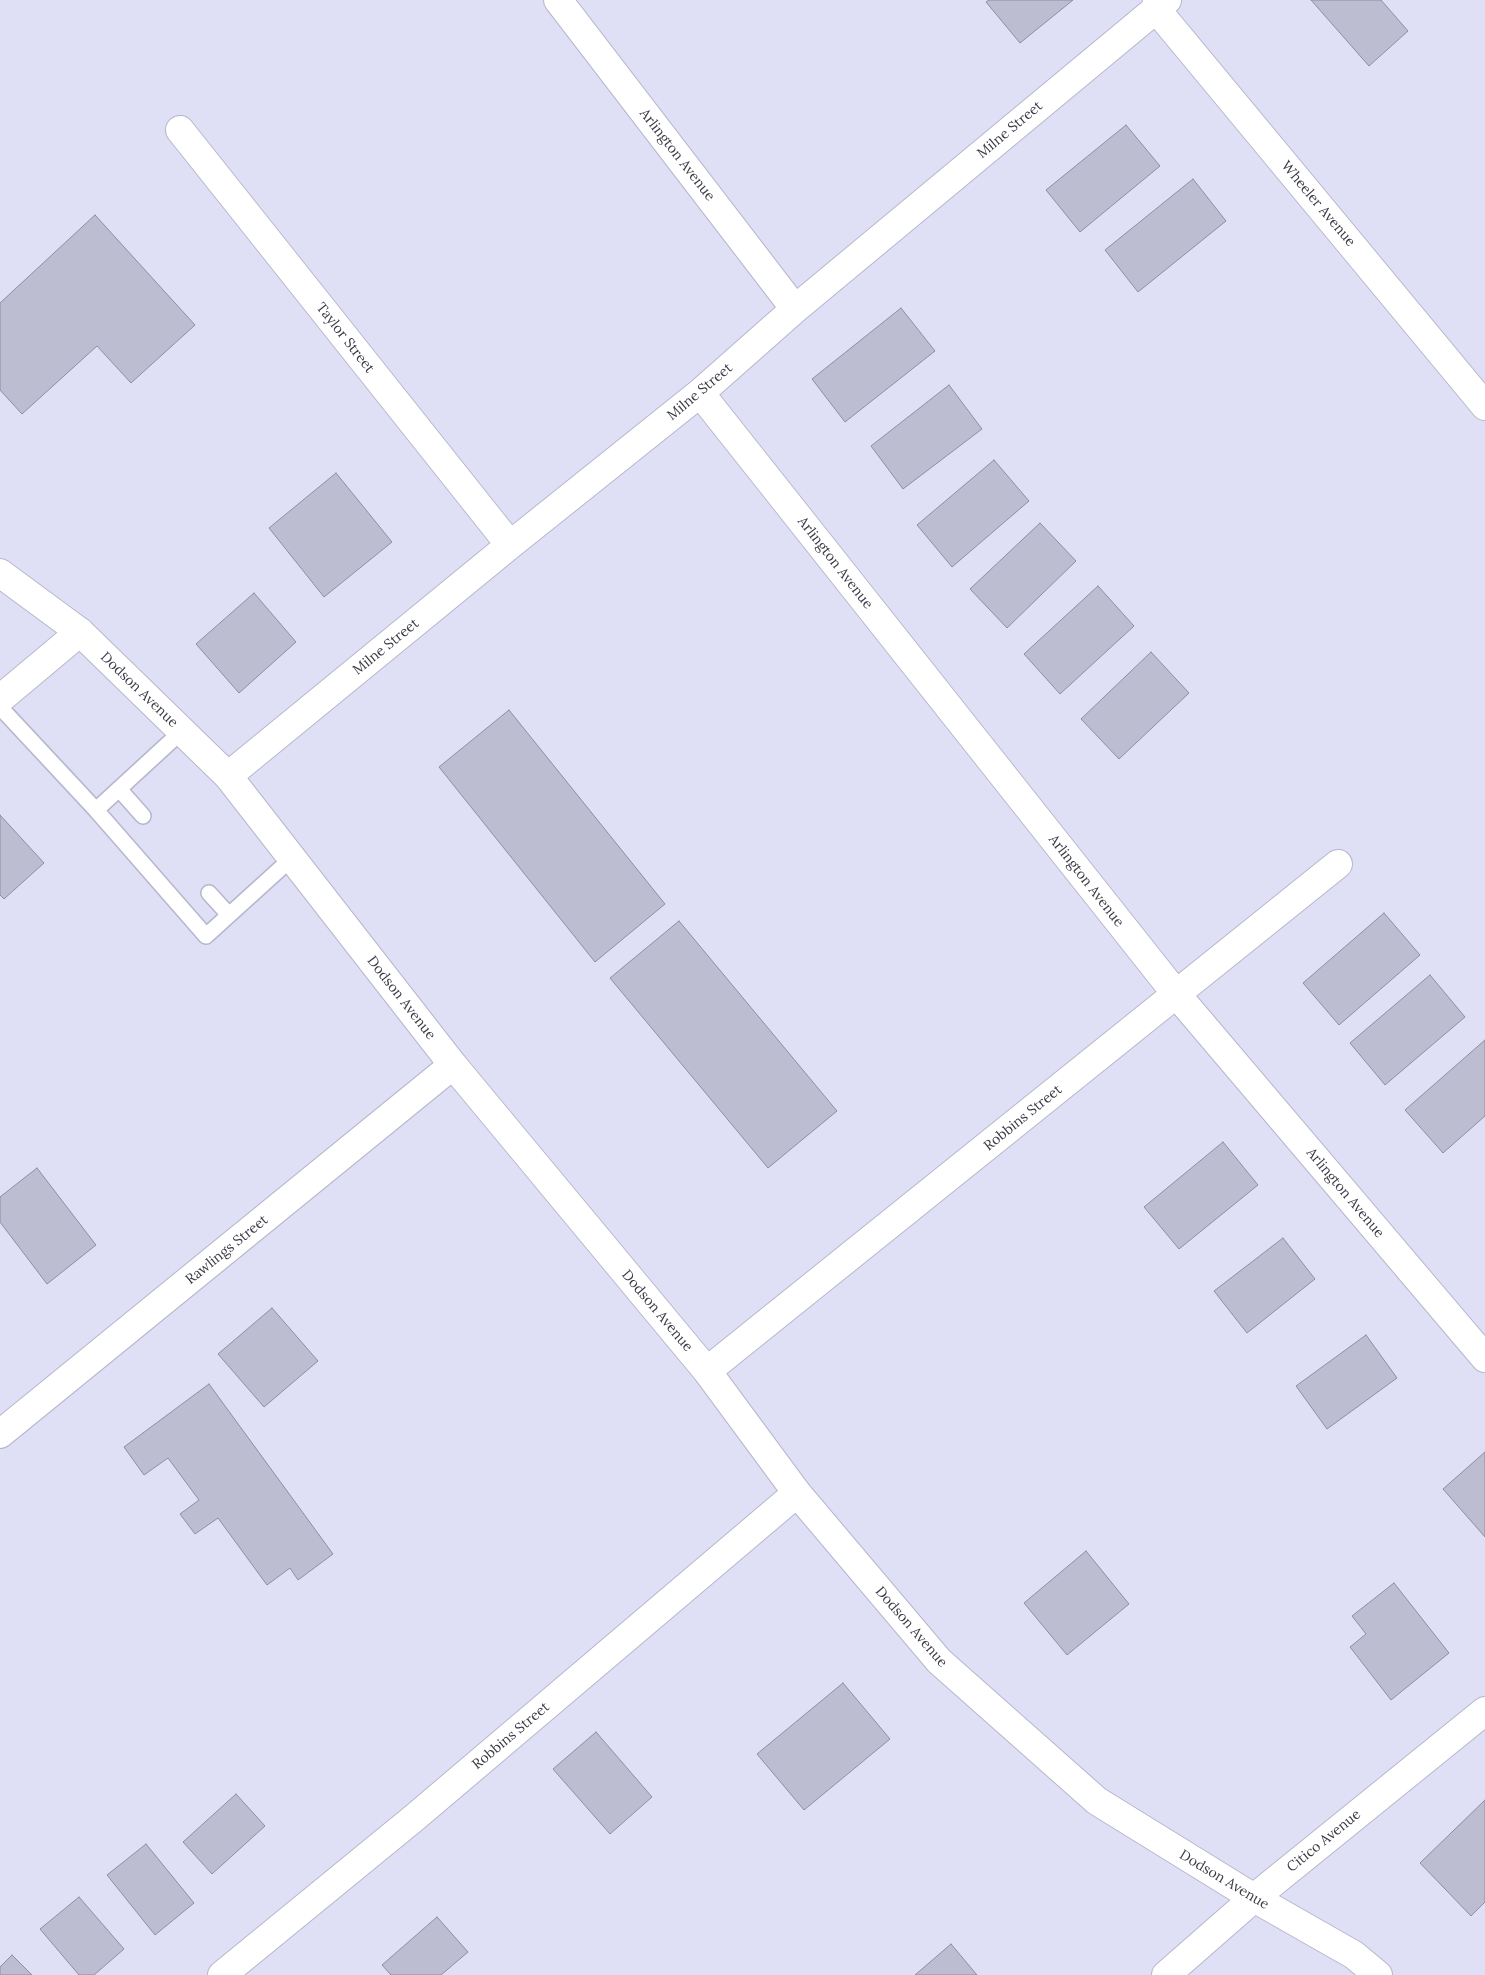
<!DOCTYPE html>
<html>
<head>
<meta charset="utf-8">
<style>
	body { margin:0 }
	canvas { display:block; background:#dfe0f5 }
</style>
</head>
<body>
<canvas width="1485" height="1975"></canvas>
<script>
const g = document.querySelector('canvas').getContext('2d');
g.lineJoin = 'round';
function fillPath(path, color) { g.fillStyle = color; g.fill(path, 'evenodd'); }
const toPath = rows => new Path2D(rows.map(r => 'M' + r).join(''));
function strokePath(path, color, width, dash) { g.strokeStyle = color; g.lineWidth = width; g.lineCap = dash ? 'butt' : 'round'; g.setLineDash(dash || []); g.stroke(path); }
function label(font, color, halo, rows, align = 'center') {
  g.font = font + ' Lora,serif'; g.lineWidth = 4; g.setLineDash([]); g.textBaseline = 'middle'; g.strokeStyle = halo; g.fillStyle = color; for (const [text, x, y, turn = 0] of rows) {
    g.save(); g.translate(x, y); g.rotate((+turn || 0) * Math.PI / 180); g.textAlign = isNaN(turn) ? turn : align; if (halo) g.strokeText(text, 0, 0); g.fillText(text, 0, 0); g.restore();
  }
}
const building = toPath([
	[989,0,1073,0,1020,43,986,2,989,0],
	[1311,0,1381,0,1408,31,1369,66,1311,0],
	[1126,125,1160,166,1080,232,1046,190,1126,125],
	[1193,179,1226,221,1138,292,1105,250,1193,179],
	[95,215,195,325,131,383,97,346,22,414,0,390,0,303,95,215],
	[901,308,935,351,845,422,812,379,901,308],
	[949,385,982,429,903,489,871,446,949,385],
	[994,460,1029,501,952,567,917,525,994,460],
	[336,473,392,542,324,597,269,528,336,473],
	[1040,523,1076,561,1007,628,970,589,1040,523],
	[1098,586,1134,626,1060,694,1024,654,1098,586],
	[254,593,296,642,239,693,196,644,254,593],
	[1151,652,1189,693,1119,759,1081,719,1151,652],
	[509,710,665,904,595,962,439,767,509,710],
	[0,815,44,863,4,899,0,895,0,815],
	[1384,913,1420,955,1339,1025,1303,983,1384,913],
	[679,921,837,1111,768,1168,610,978,679,921],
	[1430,975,1465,1017,1385,1085,1350,1043,1430,975],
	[1485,1040,1485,1116,1443,1153,1405,1110,1485,1040],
	[1223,1142,1258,1185,1179,1249,1144,1207,1223,1142],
	[37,1168,96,1245,47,1284,0,1222,0,1197,37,1168],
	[1283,1238,1315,1279,1247,1333,1214,1291,1283,1238],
	[272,1308,318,1361,264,1407,218,1354,272,1308],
	[1366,1335,1397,1378,1327,1429,1296,1386,1366,1335],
	[209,1384,333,1554,298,1580,290,1568,267,1585,218,1518,195,1534,180,1514,199,1500,168,1458,144,1475,124,1447,209,1384],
	[1485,1452,1485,1537,1443,1489,1485,1452],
	[1086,1551,1129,1604,1067,1655,1024,1603,1086,1551],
	[1394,1583,1449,1653,1391,1700,1350,1647,1366,1634,1352,1616,1394,1583],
	[843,1683,890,1739,804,1810,757,1754,843,1683],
	[596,1732,652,1797,610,1834,553,1769,596,1732],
	[236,1794,265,1826,212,1874,183,1842,236,1794],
	[1485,1800,1485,1902,1471,1916,1420,1863,1485,1800],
	[146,1844,194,1903,155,1935,107,1875,146,1844],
	[79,1897,124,1949,94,1975,79,1975,40,1929,79,1897],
	[437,1917,468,1952,441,1975,391,1975,382,1965,437,1917],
	[951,1944,977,1975,915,1975,951,1944],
	[12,1955,32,1975,0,1975,0,1967,12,1955]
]);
fillPath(building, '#bcbdd1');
strokePath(building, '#8d8ea1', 1);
const service = toPath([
	[0,707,96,810,182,731],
	[120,790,143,816],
	[96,810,206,936,292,858],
	[209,893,229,915]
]);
const minor = toPath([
	[558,0,795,309],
	[1157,0,1156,9,1485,406],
	[180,130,510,545],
	[700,393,1177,995,1485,1358],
	[0,699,80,632],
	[228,776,510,545,700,393,795,309,1167,0],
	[707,1371,1338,864],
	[0,1434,453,1065],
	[222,1975,414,1818,797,1493],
	[1166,1975,1254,1898,1485,1711]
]);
const secondary = toPath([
	[0,573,80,632,228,776,453,1065,707,1371,797,1493,939,1661,1097,1801,1254,1898,1354,1955,1378,1975]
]);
strokePath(service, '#b6b7cc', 18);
strokePath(minor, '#b6b7cc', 30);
strokePath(secondary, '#b6b7cc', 30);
strokePath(service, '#fff', 15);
strokePath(minor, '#fff', 28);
strokePath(secondary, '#fff', 28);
label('14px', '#3a3b43', '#fff', [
	["Milne Street",1010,130,-40],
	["Arlington Avenue",677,155,52],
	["Wheeler Avenue",1318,204,50],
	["Taylor Street",345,338,52],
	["Milne Street",700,392,-40],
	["Arlington Avenue",835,563,52],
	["Milne Street",386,647,-39],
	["Dodson Avenue",139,690,44],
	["Arlington Avenue",1086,881,52],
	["Dodson Avenue",401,998,52],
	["Robbins Street",1023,1118,-39],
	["Arlington Avenue",1345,1193,50],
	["Rawlings Street",227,1250,-39],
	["Dodson Avenue",657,1311,50],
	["Dodson Avenue",911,1627,49],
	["Robbins Street",511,1736,-40],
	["Citico Avenue",1324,1841,-39],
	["Dodson Avenue",1224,1880,31]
]);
</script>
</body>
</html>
